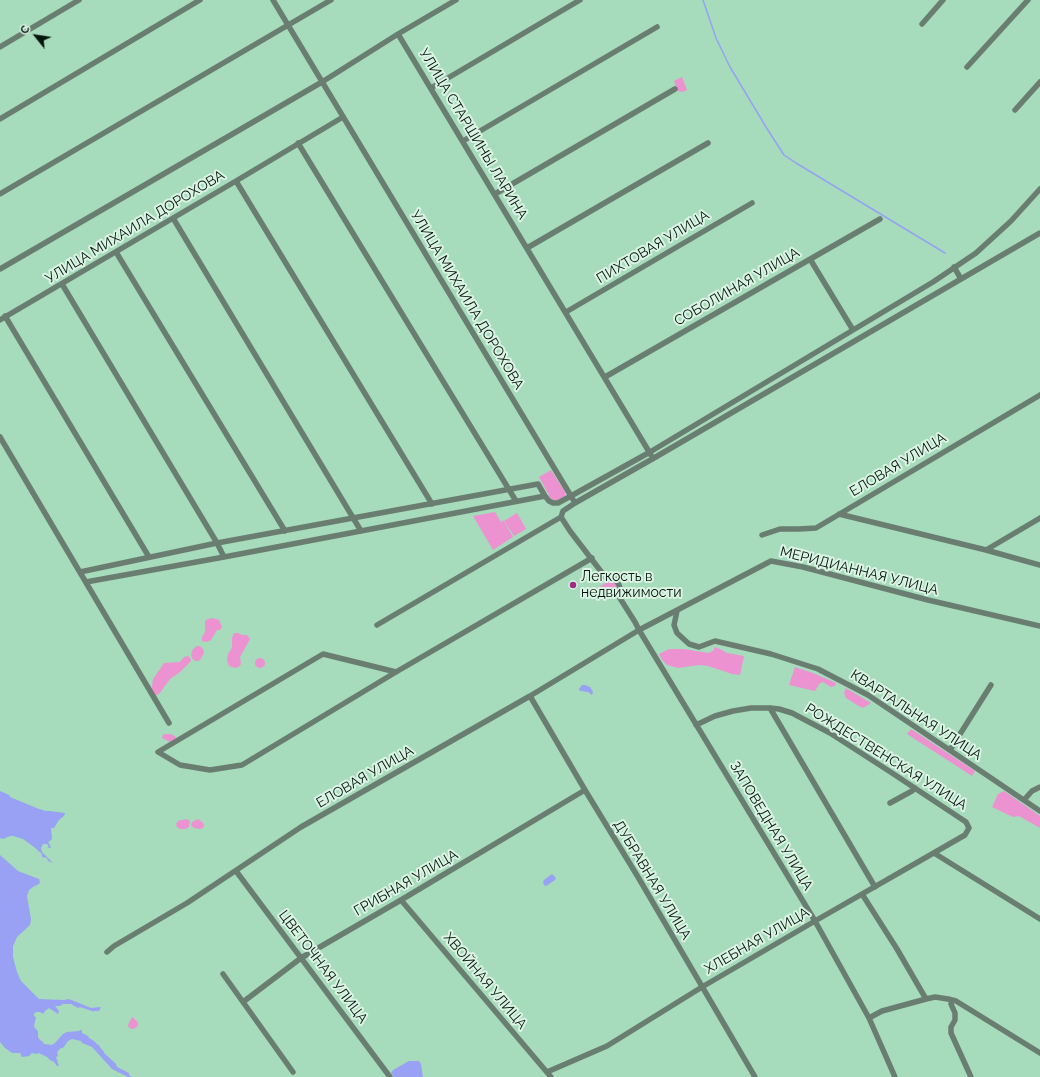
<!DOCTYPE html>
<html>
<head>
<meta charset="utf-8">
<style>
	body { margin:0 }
	#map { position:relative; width:1040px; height:1077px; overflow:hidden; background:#a6dbbc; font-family:Raleway,sans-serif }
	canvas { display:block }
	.north { position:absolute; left:16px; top:16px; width:40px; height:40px; -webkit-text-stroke:3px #dbf4e4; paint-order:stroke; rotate:300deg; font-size:11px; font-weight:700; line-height:16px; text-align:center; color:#03150b }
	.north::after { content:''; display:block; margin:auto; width:14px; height:18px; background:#03150b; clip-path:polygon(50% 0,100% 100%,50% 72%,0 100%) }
</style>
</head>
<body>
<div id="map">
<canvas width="1040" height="1077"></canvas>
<div class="north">С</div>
</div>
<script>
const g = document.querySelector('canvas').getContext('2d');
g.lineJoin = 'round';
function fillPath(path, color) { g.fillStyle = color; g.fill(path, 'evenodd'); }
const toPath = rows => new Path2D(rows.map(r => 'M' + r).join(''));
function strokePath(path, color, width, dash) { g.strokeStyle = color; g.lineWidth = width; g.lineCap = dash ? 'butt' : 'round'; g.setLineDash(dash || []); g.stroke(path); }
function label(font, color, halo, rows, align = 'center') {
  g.font = font + ' Raleway,sans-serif'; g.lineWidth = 4; g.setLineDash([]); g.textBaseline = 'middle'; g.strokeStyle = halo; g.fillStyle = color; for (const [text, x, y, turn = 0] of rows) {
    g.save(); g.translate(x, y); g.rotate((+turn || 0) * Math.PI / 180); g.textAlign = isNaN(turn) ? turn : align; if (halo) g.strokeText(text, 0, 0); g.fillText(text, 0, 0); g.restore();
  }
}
fillPath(toPath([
	[682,77,687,90,682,92,678,91,674,81],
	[551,470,565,492,565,496,556,501,551,499,539,477],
	[495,512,501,522,503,520,513,537,493,550,473,516],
	[517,513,526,529,514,536,504,521],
	[612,579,617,587,603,596,598,588],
	[213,618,219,620,222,627,220,630,217,630,211,640,207,642,202,641,202,637,205,632,205,621,208,619],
	[234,633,238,633,242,635,247,635,250,639,240,657,241,664,239,667,235,668,229,666,227,660,228,654,232,648,232,638],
	[197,646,200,646,203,649,204,653,200,660,198,661,195,661,192,658,191,654,193,649],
	[714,647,718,648,727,653,744,656,740,675,732,674,708,666,699,665,678,668,667,665,662,660,659,654,669,649,684,649,709,653,714,650],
	[188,656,190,658,191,661,180,672,170,679,159,694,156,695,153,694,152,692,152,686,153,679,164,663,180,662,184,657],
	'255 663a5 5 0 1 1 10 0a5 5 0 1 1-10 0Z',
	[795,667,813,673,836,683,835,686,831,687,823,682,820,683,815,691,789,685],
	[846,688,849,690,871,703,863,708,857,705,846,698,844,693],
	[911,729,975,771,972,776,907,734],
	[165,734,170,734,175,736,176,739,174,743,170,742,162,738,163,735],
	[1004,791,1040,816,1040,828,1019,816,1013,817,992,807,998,794],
	[187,819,190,821,189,827,185,829,180,829,177,827,176,824,178,821],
	[198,819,203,823,204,825,203,828,200,829,194,828,191,825,192,822],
	[132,1017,137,1021,138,1024,137,1027,133,1029,129,1028,128,1025]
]), '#ec92d1');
fillPath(toPath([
	[582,685,585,685,590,687,593,692,592,695,588,692,581,691,579,690,579,689],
	[0,791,9,795,10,797,39,809,46,811,50,811,65,813,64,816,59,820,54,828,51,828,52,839,50,841,48,842,50,845,51,848,47,848,49,847,47,844,43,844,41,848,42,852,53,863,48,861,47,858,42,857,42,854,34,847,23,839,13,836,10,836,3,839,0,838],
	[0,855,18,871,39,879,40,882,39,884,33,887,29,890,27,896,31,919,30,925,17,937,13,946,13,957,17,972,21,981,39,999,64,1000,69,999,91,1008,101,1007,99,1011,94,1011,93,1012,92,1011,80,1007,78,1008,71,1004,63,1004,60,1006,55,1006,59,1011,58,1014,49,1008,45,1011,43,1014,40,1012,36,1012,34,1014,34,1016,36,1017,34,1026,35,1028,38,1031,38,1037,40,1040,43,1042,44,1044,52,1045,55,1043,63,1034,67,1032,79,1031,80,1030,82,1030,82,1033,88,1036,89,1038,94,1041,98,1045,100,1045,99,1046,104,1052,104,1053,116,1064,117,1067,129,1073,129,1075,132,1077,128,1077,112,1069,92,1047,82,1043,81,1041,72,1039,68,1041,63,1048,61,1048,57,1052,58,1056,56,1057,59,1066,57,1066,54,1062,50,1060,47,1057,39,1053,37,1054,32,1053,29,1056,22,1057,20,1053,12,1053,5,1048,0,1042],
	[552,874,556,878,555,880,546,886,544,885,543,882,544,880],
	[409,1061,419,1061,421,1064,423,1077,394,1077,391,1073,393,1070]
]), '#98a1f3');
strokePath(toPath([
	[703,0,716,38,730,67,766,127,784,155,796,163,945,253]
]), '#98a1f3', 1.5);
strokePath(toPath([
	[273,0,571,496,558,503,553,503,549,501,545,496,538,484,217,543,224,557,545,496],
	[922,24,943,0],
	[398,34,651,455],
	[0,47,79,0],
	[967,67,1028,0],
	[431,88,580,0],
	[1015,110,1040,82],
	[0,119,200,0],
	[463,141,657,27],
	[298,143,516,501],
	[236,181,432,504],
	[0,194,331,0],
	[495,194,675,89],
	[173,218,361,531],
	[527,248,708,143],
	[116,252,285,531],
	[810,259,853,330],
	[954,267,961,279],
	[0,269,322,82,398,34,456,0],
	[62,284,217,543,80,572],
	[566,312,752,203],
	[5,316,149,557],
	[0,320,236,181,343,117],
	[605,377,880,219],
	[0,437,169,723],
	[575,503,571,496,650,452,933,282,976,253,1011,221,1040,189],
	[839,514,986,550,1040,565],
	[762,535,780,529,799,529,816,528,1040,395],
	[986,550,1040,518],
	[86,582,224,557],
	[677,611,674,625,677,633,689,644,699,647,715,641,771,654,818,669,868,695,1040,811],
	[377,625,561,517],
	[396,672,323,654,158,752,180,765,210,770,242,765,396,672,592,558],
	[530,696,585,790,638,877,755,1077],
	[770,708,875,887],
	[950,750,991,685],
	[1024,800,1032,791,1040,787],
	[890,803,912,791,915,788],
	[934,853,1040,919],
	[236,871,390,1077],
	[862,894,897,949,926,999],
	[401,900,551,1077],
	[107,952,114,946,187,903,301,827,530,696,639,630,771,561,803,567,928,600,1040,626],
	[223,974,293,1072],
	[952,1000,951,1004,955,1013,955,1020,951,1027,951,1033,971,1077],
	[243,1002,301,958,401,900,585,790],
	[869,1018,882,1011,926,999,935,997,948,999,956,1001,1040,1053],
	[547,1072,607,1046,702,987,815,921,965,835,969,828,966,822,889,771,830,733,792,713,779,709,770,708,751,708,733,711,715,716,696,725],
	[895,1077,869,1018,815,921,639,630,635,622,616,592,619,590,620,588,619,585,615,579,611,576,606,578,570,531,561,517,563,511,575,503,654,458,1040,233]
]), '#697e71', 5.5);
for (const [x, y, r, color] of [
	[573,585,4,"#a02b85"]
]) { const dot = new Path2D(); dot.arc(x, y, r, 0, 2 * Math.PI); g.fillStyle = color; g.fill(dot); strokePath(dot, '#dbf4e4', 1.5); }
label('14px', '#03150b', '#dbf4e4', [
	["УЛИЦА СТАРШИНЫ ЛАРИНА",473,134,59],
	["УЛИЦА МИХАИЛА ДОРОХОВА",135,227,-31],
	["ПИХТОВАЯ УЛИЦА",653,247,-31],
	["СОБОЛИНАЯ УЛИЦА",737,287,-30],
	["УЛИЦА МИХАИЛА ДОРОХОВА",467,300,59],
	["ЕЛОВАЯ УЛИЦА",898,465,-31],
	["МЕРИДИАННАЯ УЛИЦА",859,571,14],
	["КВАРТАЛЬНАЯ УЛИЦА",916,715,33],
	["РОЖДЕСТВЕНСКАЯ УЛИЦА",886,757,32],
	["ЕЛОВАЯ УЛИЦА",365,777,-30],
	["ЗАПОВЕДНАЯ УЛИЦА",771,826,59],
	["ДУБРАВНАЯ УЛИЦА",652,880,59],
	["ГРИБНАЯ УЛИЦА",406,883,-30],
	["ХЛЕБНАЯ УЛИЦА",757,941,-30],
	["ЦВЕТОЧНАЯ УЛИЦА",323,967,53],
	["ХВОЙНАЯ УЛИЦА",485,981,50]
]);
label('14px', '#03150b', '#dbf4e4', [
	["Легкость в",581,577],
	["недвижимости",581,593]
], 'left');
</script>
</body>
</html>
